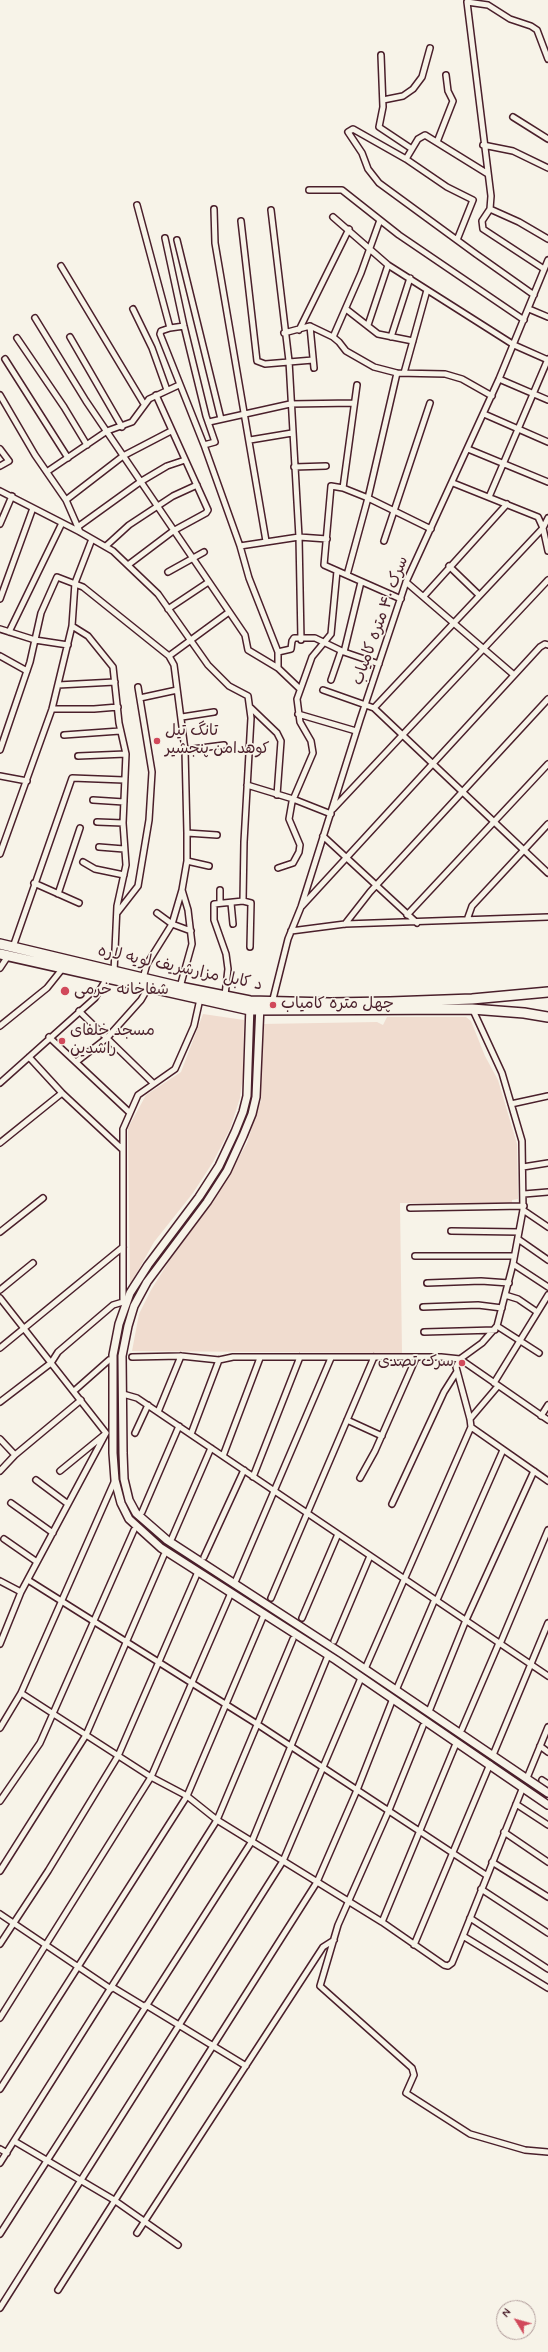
<!DOCTYPE html>
<html>
<head>
<meta charset="utf-8">
<style>
	body { margin:0 }
	#map { position:relative; width:548px; height:2352px; overflow:hidden; background:#f7f3e8; font-family:Mynerve,sans-serif }
	canvas { display:block }
	.north { position:absolute; left:496px; top:2300px; width:40px; height:40px; box-sizing:border-box; background:#f7f3e8; border:1px solid #b29e9c; border-radius:50%; rotate:307deg; font-size:11px; font-weight:700; line-height:16px; text-align:center; color:#4a1f2b }
	.north::after { content:''; display:block; margin:auto; width:14px; height:18px; background:#d1495b; clip-path:polygon(50% 0,100% 100%,50% 72%,0 100%) }
</style>
</head>
<body>
<div id="map">
<canvas width="548" height="2352"></canvas>
<div class="north">N</div>
</div>
<script>
const g = document.querySelector('canvas').getContext('2d');
g.lineJoin = 'round';
function fillPath(path, color) { g.fillStyle = color; g.fill(path, 'evenodd'); }
const toPath = rows => new Path2D(rows.map(r => 'M' + r).join(''));
function strokePath(path, color, width, dash) { g.strokeStyle = color; g.lineWidth = width; g.lineCap = dash ? 'butt' : 'round'; g.setLineDash(dash || []); g.stroke(path); }
function label(font, color, halo, rows, align = 'center') {
  g.font = font + ' Mynerve,"Playpen Sans Arabic",sans-serif'; g.lineWidth = 3.5; g.setLineDash([]); g.textBaseline = 'middle'; g.strokeStyle = halo; g.fillStyle = color; for (const [text, x, y, turn = 0] of rows) {
    g.save(); g.translate(x, y); g.rotate((+turn || 0) * Math.PI / 180); g.textAlign = isNaN(turn) ? turn : align; if (halo) g.strokeText(text, 0, 0); g.fillText(text, 0, 0); g.restore();
  }
}
fillPath(toPath([
	[203,1014,244,1020,243,1076,240,1098,230,1129,213,1162,193,1193,154,1242,130,1285,128,1128,146,1095,181,1072],
	[387,1017,466,1017,471,1021,485,1056,498,1080,517,1144,518,1199,512,1200,512,1204,400,1203,402,1353,132,1351,139,1314,151,1290,171,1258,214,1200,247,1143,261,1100,261,1024,377,1022,383,1025]
]), '#f0dccf');
const minor = toPath([
	[381,55,383,107,379,127,412,149],
	[383,100,403,96,413,89,422,77,430,48],
	[513,117,548,139],
	[437,142,453,101,448,91,446,75],
	[483,145,513,151,548,168],
	[406,159,418,139,425,135,488,174],
	[309,190,342,190,399,235,524,320],
	[137,205,170,328],
	[214,209,215,243,266,541],
	[490,209,519,222,548,239],
	[271,210,289,361,299,537,301,640],
	[333,217,388,265,514,345,548,360],
	[241,221,257,361,265,364,313,360],
	[165,238,184,326,206,416,215,442,204,445],
	[177,240,221,419],
	[457,240,473,200,447,187,406,159,353,129,348,132,362,153,368,169,379,183,476,254,534,295],
	[61,266,144,404],
	[544,269,483,229,482,221,490,209,491,196,467,2,488,5,510,19,531,26,537,30,548,59],
	[133,309,152,348,167,390],
	[346,309,378,334,413,341],
	[529,309,548,317],
	[35,318,86,401,245,635,248,650,278,668,300,689],
	[368,325,388,265],
	[184,326,170,328,161,331,160,334,204,445,240,546,249,578,278,652,278,668],
	[310,326,314,368],
	[299,330,349,229],
	[284,333,310,326,333,337,339,342,346,351,374,367,397,373,445,374,462,379,492,396],
	[70,337,122,427],
	[333,337,361,273,380,220],
	[391,337,410,278],
	[17,338,64,407,87,445],
	[5,359,68,458],
	[404,373,427,290],
	[499,379,548,400],
	[0,395,35,455,66,500,80,532],
	[484,414,548,442],
	[209,422,290,404,354,403],
	[250,440,292,433],
	[0,449,9,461,0,466],
	[468,449,548,482],
	[294,467,326,466],
	[48,471,107,431,132,422,149,399,179,385],
	[453,483,538,517,543,528,548,551],
	[343,488,357,385],
	[0,491,80,532,113,551,158,594,208,665,229,686,248,696,251,718,244,842,243,901],
	[489,497,548,359],
	[66,500,123,456,171,431],
	[0,524,12,496],
	[79,526,140,482,167,466,185,460],
	[384,541,430,403],
	[106,546,129,525,173,496,197,485],
	[240,546,299,537,327,539],
	[128,565,173,531,206,513,208,510,156,395],
	[449,566,479,595],
	[168,572,204,552],
	[347,575,368,498,397,373],
	[406,582,514,675],
	[424,596,507,504],
	[0,599,33,508],
	[401,599,324,565,331,486,343,488,368,498,431,529],
	[168,609,207,583],
	[72,626,88,636,113,667,119,723,126,754,123,823,126,865,117,906,114,972],
	[0,629,35,640,68,645],
	[9,632,62,523],
	[278,652,291,649,292,641,294,638,315,638,344,652,379,664],
	[344,652,361,582],
	[0,656,27,671],
	[169,656,229,612],
	[331,680,341,651],
	[58,685,115,682],
	[323,690,374,708,548,873],
	[140,698,177,690],
	[251,708,277,733,281,741,277,795],
	[374,708,543,528,548,518],
	[52,709,94,709,118,707],
	[298,714,356,731],
	[182,717,214,712],
	[64,735,120,731],
	[0,750,30,662,41,613,57,577,83,587,169,656,174,665,185,750,187,833,187,861,182,890,188,910,192,944,180,987],
	[185,750,224,745],
	[78,756,126,754],
	[0,776,27,781],
	[247,785,293,799,331,814],
	[93,800,124,802],
	[333,809,548,580],
	[97,822,123,823],
	[187,833,217,835],
	[323,836,417,923],
	[99,847,124,849],
	[0,854,52,709,72,626,75,583,92,539],
	[187,861,209,866],
	[83,862,95,869,124,875],
	[278,868,293,863,299,852,300,845,289,819,292,802,313,753,311,741,300,722,297,699,312,657,331,634,337,571],
	[34,883,79,903],
	[58,894,80,828],
	[220,903,220,890],
	[231,903,233,924],
	[302,906,540,647,545,644,548,645],
	[117,913,138,886,149,820,152,772,138,687],
	[157,913,172,924,191,931],
	[407,915,548,764],
	[467,920,472,906,548,824],
	[345,924,370,892,548,699],
	[291,931,345,924,548,917],
	[13,947,72,778,124,780],
	[0,968,8,956],
	[143,978,147,964,172,924,182,890],
	[225,995,228,969,226,954,214,920,214,904,243,901,251,903,250,947],
	[272,1003,288,939,301,907,360,720,406,582,499,379,548,260],
	[79,1011,153,1083],
	[0,1026,47,988,63,968],
	[49,1037,129,1112],
	[29,1057,62,1093,122,1149],
	[76,1062,107,1038,141,1000,148,988],
	[0,1083,95,998,107,978],
	[511,1104,548,1096],
	[0,1143,62,1093],
	[523,1167,548,1163],
	[524,1194,548,1192],
	[410,1208,524,1206],
	[523,1210,548,1227],
	[451,1231,519,1232],
	[0,1232,43,1198],
	[518,1239,548,1260],
	[415,1256,514,1256],
	[513,1264,548,1287],
	[427,1283,481,1281,509,1283],
	[0,1290,33,1263],
	[505,1295,518,1299,537,1312],
	[0,1298,106,1433],
	[126,1303,123,1302,123,1129,138,1095,175,1069,194,1026,200,999],
	[423,1307,478,1305,502,1308],
	[497,1326,539,1353],
	[424,1332,495,1330],
	[0,1348,123,1247],
	[132,1357,181,1356,219,1360,233,1357,441,1357,460,1359,548,1420],
	[494,1383,548,1295],
	[74,1391,109,1360],
	[123,1394,137,1398,548,1676],
	[0,1402,51,1363,58,1352,113,1305,123,1302],
	[158,1412,181,1356],
	[541,1416,548,1405],
	[470,1419,498,1386],
	[347,1420,382,1436],
	[471,1427,548,1481],
	[135,1433,148,1405],
	[191,1434,219,1360],
	[0,1439,15,1455],
	[223,1456,260,1358],
	[0,1471,15,1455,81,1400],
	[60,1471,104,1435],
	[253,1477,300,1357],
	[360,1478,375,1451,416,1358],
	[36,1480,68,1504],
	[11,1503,53,1533],
	[392,1504,444,1392,456,1373],
	[142,1512,179,1426],
	[172,1538,211,1448],
	[4,1539,37,1562],
	[204,1557,244,1470],
	[28,1580,257,1724,486,1875],
	[236,1580,331,1358],
	[0,1581,21,1592],
	[271,1598,374,1357],
	[437,1600,503,1450],
	[302,1618,338,1534],
	[334,1641,370,1556],
	[0,1644,21,1592,106,1433],
	[500,1644,548,1530],
	[365,1669,471,1427,470,1419,456,1367,460,1359,482,1343,497,1326,513,1264,523,1210,522,1141,502,1073,472,1008],
	[397,1688,435,1599],
	[21,1693,151,1777,187,1796,217,1820,382,1922,444,1965,448,1966,452,1963,463,1936],
	[430,1709,466,1620,534,1471],
	[423,1726,389,1810,338,1925,320,1986,412,2068,414,2075,406,2093,470,2134,525,2150,548,2152],
	[0,1728,21,1693,115,1480],
	[462,1729,499,1643],
	[540,1746,548,1752],
	[493,1755,548,1623],
	[527,1778,548,1727],
	[542,1780,548,1784],
	[523,1787,463,1936,548,1988],
	[0,1801,40,1743,134,1530],
	[516,1804,548,1825],
	[504,1832,548,1862],
	[492,1862,548,1897],
	[0,1871,86,1735,164,1555],
	[481,1889,548,1933],
	[0,1914,111,1989],
	[470,1918,548,1969],
	[382,1922,455,1746],
	[0,1944,48,1871,118,1756,197,1574],
	[414,1945,490,1764],
	[112,1987,145,2007],
	[146,2005,246,2066],
	[0,2018,151,1777,230,1595],
	[0,2089,187,1796,263,1617],
	[14,2141,114,2200,178,2245],
	[0,2149,7,2153],
	[0,2163,217,1820,293,1639],
	[137,2233,323,1947,334,1940],
	[0,2234,252,1841,327,1658],
	[58,2290,317,1882,357,1790,392,1701],
	[0,2308,283,1861,361,1678]
]);
const secondary = toPath([
	[250,1005,247,1096,243,1112,235,1132,219,1166,199,1197,148,1265,130,1293,119,1324,113,1355,113,1453,115,1480,121,1503,129,1519,161,1548,336,1660,548,1805],
	[260,1005,256,1097,252,1114,243,1136,227,1171,207,1202,147,1282,134,1306,128,1326,122,1356,123,1453,124,1479,129,1500,136,1513,167,1540,341,1653,548,1793]
]);
const trunk = toPath([
	[0,944,180,987,250,1001,330,1003,390,1002,472,999,548,992],
	[0,954,250,1010,472,1009,524,1013,548,1017]
]);
strokePath(minor, '#4a1f2b', 8);
strokePath(secondary, '#4a1f2b', 10);
strokePath(trunk, '#4a1f2b', 12);
strokePath(minor, '#f7f3e8', 5);
strokePath(secondary, '#f7f3e8', 7);
strokePath(trunk, '#f7f3e8', 9);
for (const [x, y, r, color] of [
	[157,741,4,"#d1495b"],
	[65,991,5,"#d1495b"],
	[273,1005,4,"#d1495b"],
	[62,1041,4,"#d1495b"],
	[462,1363,4,"#d1495b"]
]) { const dot = new Path2D(); dot.arc(x, y, r, 0, 2 * Math.PI); g.fillStyle = color; g.fill(dot); strokePath(dot, '#f7f3e8', 1.5); }
label('16px', '#4a1f2b', '#f7f3e8', [
	["سرک ۴۰ متره کامیاب",381,621,-70],
	["د کابل مزارشریف لویه لاره",180,969,12]
]);
label('16px', '#4a1f2b', '#f7f3e8', [
	["تانگ تیل",165,732],
	["کوهدامن پنجشیر",165,750],
	["شفاخانه خرمی",74,991],
	["چهل متره کامیاب",281,1005],
	["مسجد خلفای",70,1032],
	["راشدین",70,1050],
	["سرک تصدی",454,1363,"right"]
], 'left');
</script>
</body>
</html>
